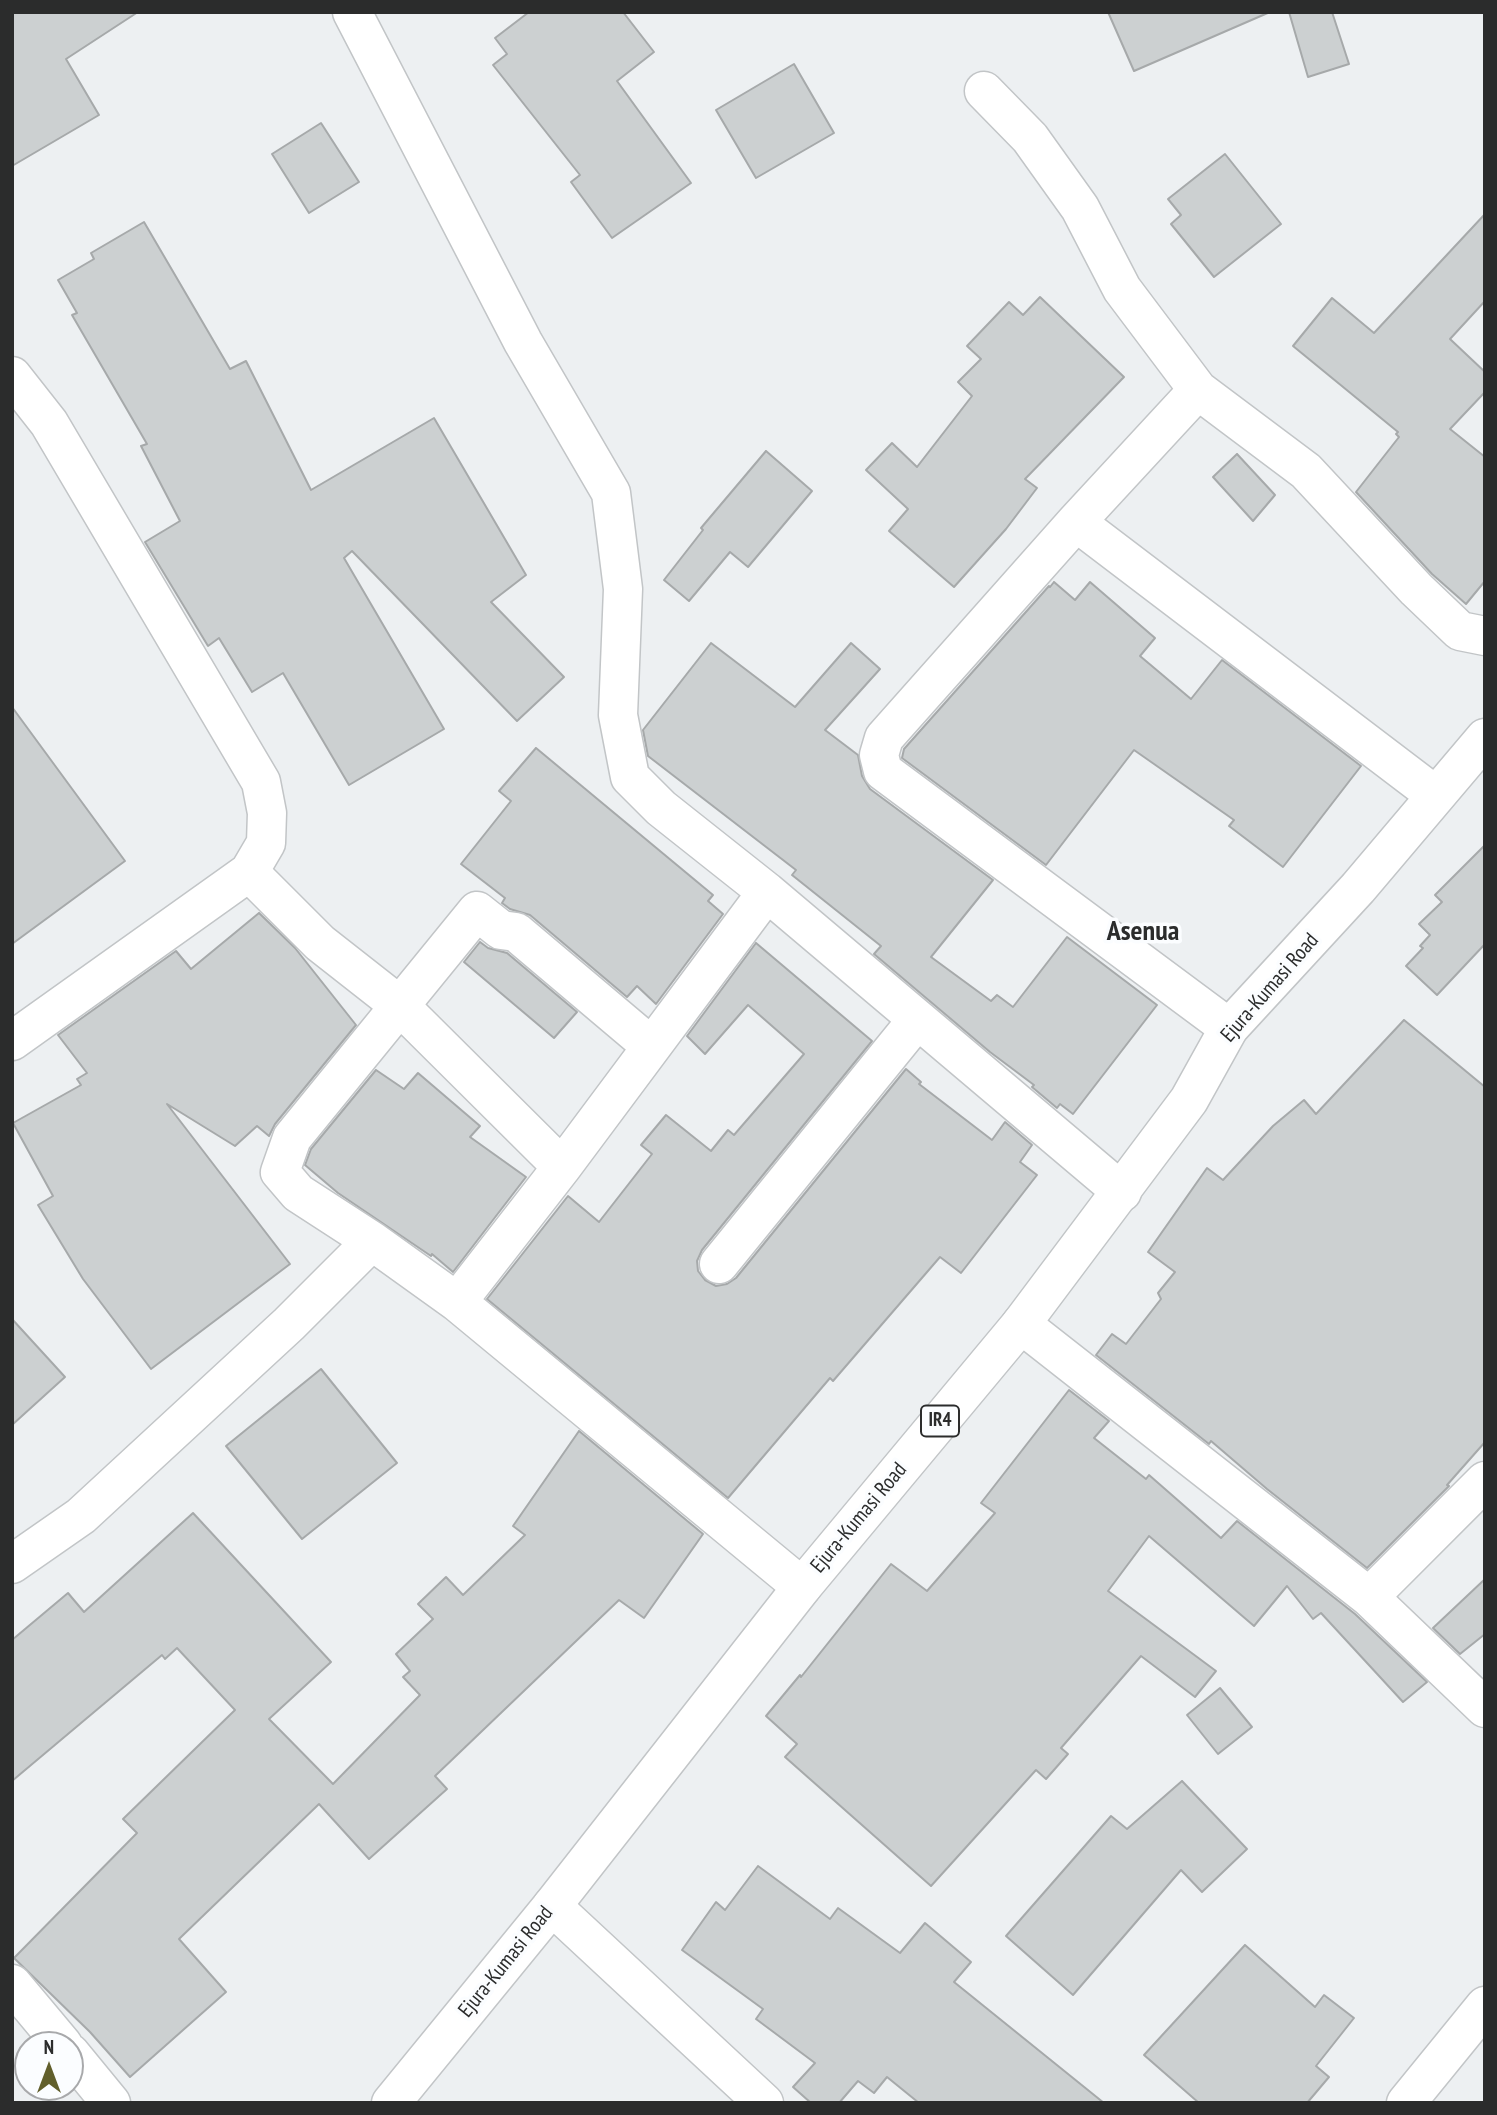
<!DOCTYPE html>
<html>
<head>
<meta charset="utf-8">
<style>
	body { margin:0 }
	#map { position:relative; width:1497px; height:2115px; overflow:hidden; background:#edf0f2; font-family:"PT Sans Narrow",sans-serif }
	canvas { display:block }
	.frame { position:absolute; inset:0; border:14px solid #2b2c2c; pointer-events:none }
	.north { position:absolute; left:14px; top:2031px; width:70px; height:70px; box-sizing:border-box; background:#fbfdff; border:2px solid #a8a9ab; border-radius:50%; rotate:0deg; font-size:19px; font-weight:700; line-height:28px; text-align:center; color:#2b2c2c }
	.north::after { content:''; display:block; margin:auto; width:24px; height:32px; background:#615f2c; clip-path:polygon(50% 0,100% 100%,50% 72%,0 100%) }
</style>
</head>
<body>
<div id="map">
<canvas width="1497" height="2115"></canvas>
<div class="frame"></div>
<div class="north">N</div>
</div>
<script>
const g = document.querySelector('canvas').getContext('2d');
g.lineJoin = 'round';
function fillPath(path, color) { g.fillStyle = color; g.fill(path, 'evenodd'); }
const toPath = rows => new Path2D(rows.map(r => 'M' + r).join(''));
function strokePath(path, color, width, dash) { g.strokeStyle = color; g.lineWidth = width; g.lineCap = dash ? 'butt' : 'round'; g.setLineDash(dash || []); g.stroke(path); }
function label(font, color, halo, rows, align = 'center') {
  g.font = font + ' "PT Sans Narrow",sans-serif'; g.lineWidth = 7; g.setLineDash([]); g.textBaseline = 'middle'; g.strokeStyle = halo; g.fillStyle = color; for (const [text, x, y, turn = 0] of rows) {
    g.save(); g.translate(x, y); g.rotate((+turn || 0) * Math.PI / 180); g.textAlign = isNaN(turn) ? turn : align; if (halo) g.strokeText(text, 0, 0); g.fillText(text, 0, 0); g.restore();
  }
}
const building = toPath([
	[12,12,138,12,66,59,99,115,12,166,12,12],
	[529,12,623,12,654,52,617,81,691,183,612,238,571,182,580,175,493,65,507,54,495,38,529,12],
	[1108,12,1270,12,1134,71,1108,12],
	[1289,12,1332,12,1349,64,1308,77,1289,12],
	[794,64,834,133,756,178,716,110,794,64],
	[321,123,359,182,309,213,272,154,321,123],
	[1225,154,1281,224,1214,277,1171,224,1181,215,1168,199,1225,154],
	[1485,214,1485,301,1450,339,1485,372,1485,392,1450,429,1485,457,1485,581,1466,604,1432,574,1356,492,1399,437,1396,434,1398,432,1293,346,1332,298,1374,333,1485,214],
	[144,222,230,369,246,361,311,490,434,418,526,575,491,602,564,677,517,721,352,551,344,558,444,729,349,785,283,673,252,692,219,638,208,646,145,542,180,521,141,446,147,444,72,315,77,313,58,280,94,259,91,253,144,222],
	[1040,297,1124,377,1025,479,1037,488,1006,529,954,587,889,531,908,509,866,470,892,443,917,467,972,396,958,382,981,359,967,346,1009,302,1023,315,1040,297],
	[766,451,812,491,748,567,730,552,689,601,664,580,703,530,701,528,766,451],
	[1237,454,1275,495,1253,521,1213,477,1237,454],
	[1054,582,1075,600,1090,582,1155,638,1140,656,1191,699,1222,660,1361,766,1283,867,1229,826,1234,820,1134,750,1046,865,902,758,904,749,1049,586,1050,587,1054,582],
	[711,643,795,707,851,643,880,669,825,730,858,755,862,776,870,789,993,880,931,957,991,1001,997,995,1013,1007,1067,937,1157,1005,1073,1114,1060,1104,1057,1108,1032,1087,1034,1085,990,1052,874,954,881,946,792,875,796,870,648,756,643,730,711,643],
	[12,707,125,861,12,944,12,707],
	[536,748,713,895,708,901,723,914,656,1004,637,986,627,997,530,915,510,909,502,903,505,898,461,864,511,801,499,791,536,748],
	[1485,845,1485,944,1437,995,1406,966,1423,948,1420,946,1430,935,1419,924,1442,902,1435,895,1485,845],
	[259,913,295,948,356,1025,275,1124,269,1136,257,1126,235,1146,167,1104,290,1264,151,1369,83,1279,38,1205,53,1196,13,1123,81,1085,77,1079,87,1073,58,1035,176,951,191,969,259,913],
	[480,942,488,948,507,953,577,1012,554,1038,464,962,480,942],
	[756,943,872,1041,702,1250,697,1261,698,1271,705,1280,716,1286,727,1284,736,1278,906,1069,921,1082,919,1084,992,1140,1005,1122,1032,1145,1020,1162,1037,1175,961,1273,940,1257,833,1381,830,1378,728,1498,487,1299,568,1196,599,1222,652,1154,641,1145,666,1115,711,1151,728,1130,734,1135,804,1054,748,1005,705,1054,687,1036,756,943],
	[1404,1020,1485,1087,1485,1442,1447,1485,1449,1486,1367,1568,1267,1489,1211,1441,1209,1444,1096,1355,1112,1334,1126,1344,1161,1299,1158,1293,1175,1272,1148,1252,1207,1168,1223,1180,1273,1126,1304,1100,1316,1114,1404,1020],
	[376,1070,404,1089,418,1073,480,1126,470,1137,526,1177,453,1272,432,1254,431,1256,338,1193,305,1165,311,1149,376,1070],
	[12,1319,65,1377,12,1425,12,1319],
	[321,1369,397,1463,302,1539,226,1446,321,1369],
	[1069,1390,1109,1421,1094,1438,1146,1479,1149,1475,1221,1538,1237,1521,1355,1614,1427,1682,1403,1702,1321,1613,1313,1619,1287,1586,1254,1626,1149,1536,1108,1591,1216,1671,1195,1697,1141,1656,1061,1748,1068,1754,1046,1779,1036,1770,931,1886,785,1757,797,1744,766,1716,800,1675,801,1677,891,1564,927,1591,995,1513,981,1503,1069,1390],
	[579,1431,703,1534,644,1618,619,1600,435,1776,447,1789,369,1859,319,1804,179,1939,226,1992,130,2077,90,2032,14,1958,137,1833,123,1819,235,1710,177,1648,165,1659,162,1655,12,1781,12,1640,68,1593,84,1612,193,1513,331,1662,269,1719,333,1784,420,1695,403,1677,410,1671,396,1654,433,1619,418,1604,446,1577,463,1595,525,1535,513,1526,579,1431],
	[1485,1579,1485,1634,1460,1654,1433,1628,1485,1579],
	[1220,1688,1252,1727,1218,1754,1187,1715,1220,1688],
	[1182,1781,1247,1849,1202,1892,1181,1870,1073,1995,1006,1936,1111,1816,1127,1829,1182,1781],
	[758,1866,830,1919,838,1908,900,1953,925,1923,971,1962,954,1982,1104,2103,919,2103,887,2077,874,2093,858,2081,839,2103,811,2103,793,2087,815,2063,756,2019,763,2009,682,1950,716,1902,725,1910,758,1866],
	[1245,1945,1315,2007,1324,1995,1354,2018,1316,2066,1329,2077,1307,2103,1199,2103,1144,2055,1245,1945]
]);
fillPath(building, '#ccd0d1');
strokePath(building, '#a6a9aa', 2);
const minor = toPath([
	[352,12,523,342,611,493,623,589,618,715,630,777,661,808,767,892,1122,1192],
	[984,91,1030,138,1080,208,1122,289,1198,390,1306,471,1416,589,1460,631,1485,636],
	[12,376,49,423,261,782,267,813,266,843,249,872,12,1041],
	[1198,390,1076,522,884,738,879,755,883,771,1229,1028],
	[1076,522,1435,795],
	[249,872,320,943,399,1005,562,1167],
	[651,1046,516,932,501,930,477,911,292,1138,280,1172,298,1193,372,1241,457,1302,802,1587],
	[719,1264,917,1020],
	[457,1302,562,1167,767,892],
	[1021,1324,1369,1597,1485,1708],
	[12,1564,81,1516,289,1324,372,1241],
	[1369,1597,1485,1481],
	[552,1906,764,2103],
	[12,1984,63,2045],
	[70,2053,111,2103],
	[1406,2103,1485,2006]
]);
const major = toPath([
	[391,2103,552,1906,802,1587,1021,1324,1189,1100,1229,1028,1358,888,1485,738]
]);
strokePath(minor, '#c2c5c7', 41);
strokePath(major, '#c2c5c7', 41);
strokePath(minor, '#fff', 38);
strokePath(major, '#fff', 38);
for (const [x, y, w] of [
	[940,1421,38]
]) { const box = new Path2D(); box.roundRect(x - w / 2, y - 15.5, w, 31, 5); g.fillStyle = '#fbfdff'; g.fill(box); strokePath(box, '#2b2c2c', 2); }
label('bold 19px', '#2b2c2c', null, [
	["IR4",940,1421]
]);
label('21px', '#2b2c2c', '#fbfdff', [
	["Ejura-Kumasi Road",1270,988,-49],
	["Ejura-Kumasi Road",859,1518,-50],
	["Ejura-Kumasi Road",506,1962,-51]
]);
label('bold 28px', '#2b2c2c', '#fbfdff', [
	["Asenua",1143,932]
]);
</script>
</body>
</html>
